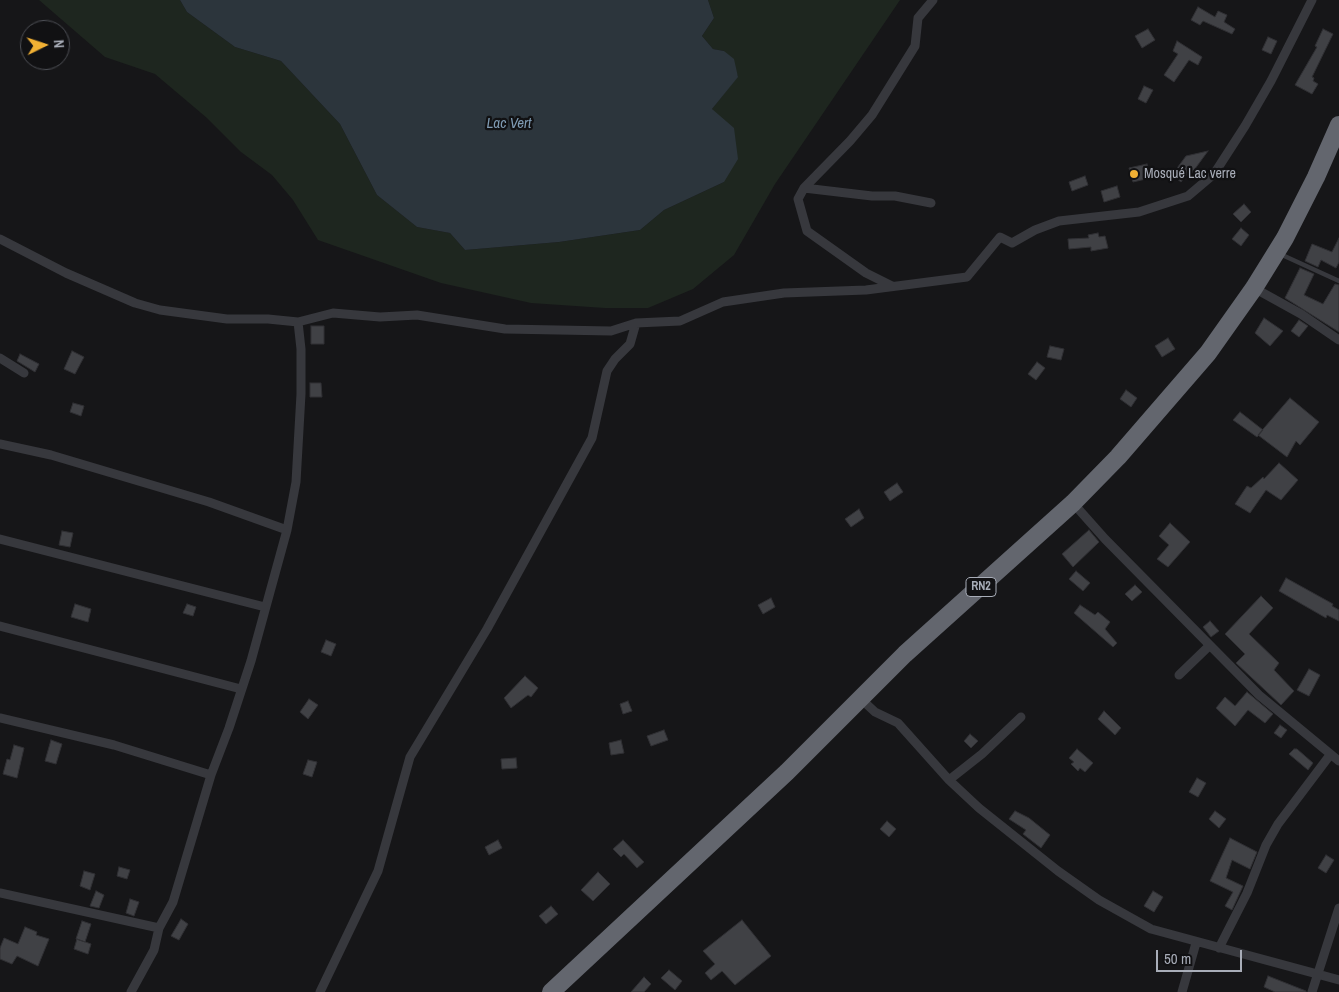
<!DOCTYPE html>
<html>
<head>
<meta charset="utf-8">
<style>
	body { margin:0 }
	#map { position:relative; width:1339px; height:992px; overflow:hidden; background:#161618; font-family:"Archivo Narrow",sans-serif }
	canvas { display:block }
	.north { position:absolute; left:20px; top:20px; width:50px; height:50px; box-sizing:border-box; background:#111113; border:1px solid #4d4f55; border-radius:50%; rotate:86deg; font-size:14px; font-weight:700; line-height:20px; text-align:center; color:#a8adb8 }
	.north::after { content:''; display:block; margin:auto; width:18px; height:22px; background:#f2b134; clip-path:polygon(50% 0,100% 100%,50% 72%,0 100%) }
	.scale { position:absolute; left:1156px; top:950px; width:86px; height:22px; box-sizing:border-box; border:2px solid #a8adb8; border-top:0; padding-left:6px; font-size:15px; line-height:18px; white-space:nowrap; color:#a8adb8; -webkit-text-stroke:4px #111113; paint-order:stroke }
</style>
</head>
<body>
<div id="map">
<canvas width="1339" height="992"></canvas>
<div class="north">N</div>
<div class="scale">50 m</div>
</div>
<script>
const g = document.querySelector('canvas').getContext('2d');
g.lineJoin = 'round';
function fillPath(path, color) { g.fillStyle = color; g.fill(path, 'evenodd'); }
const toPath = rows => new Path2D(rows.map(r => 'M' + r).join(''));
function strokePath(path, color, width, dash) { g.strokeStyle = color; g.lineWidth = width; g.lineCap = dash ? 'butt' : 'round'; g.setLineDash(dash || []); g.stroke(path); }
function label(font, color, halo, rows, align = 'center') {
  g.font = font + ' "Archivo Narrow",sans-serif'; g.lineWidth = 4.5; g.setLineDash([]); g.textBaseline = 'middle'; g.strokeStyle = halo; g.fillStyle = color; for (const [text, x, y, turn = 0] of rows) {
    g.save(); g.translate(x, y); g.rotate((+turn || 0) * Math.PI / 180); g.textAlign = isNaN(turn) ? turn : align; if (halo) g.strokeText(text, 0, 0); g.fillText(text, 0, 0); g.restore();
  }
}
fillPath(toPath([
	[39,0,180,0,187,12,235,47,281,61,340,124,377,195,417,227,450,233,465,250,559,242,640,230,664,210,724,182,712,109,738,76,724,51,713,49,702,36,714,18,708,0,900,0,775,184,734,255,693,289,648,308,605,308,531,303,441,283,318,240,293,200,272,175,241,152,207,118,155,74,105,57]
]), '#1e261f');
fillPath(toPath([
	[180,0,708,0,714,18,702,36,713,49,724,51,734,59,738,77,712,109,734,128,738,159,724,182,664,210,640,230,559,242,465,250,450,233,417,227,377,195,340,124,281,61,235,47,187,12]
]), '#2c353c');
const building = toPath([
	[1198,7,1215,17,1218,11,1227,15,1224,22,1235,29,1232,34,1203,21,1200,25,1191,20,1198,7],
	[1148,29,1155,40,1142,48,1135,36,1148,29],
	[1323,29,1333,34,1312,77,1314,78,1313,81,1318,84,1312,94,1295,85,1317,47,1315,46,1323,29],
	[1268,37,1277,41,1271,54,1262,50,1268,37],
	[1177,41,1202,57,1198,65,1189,60,1174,82,1164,75,1178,54,1173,51,1177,41],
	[1144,86,1153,90,1146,103,1138,99,1144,86],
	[1208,151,1189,177,1186,175,1181,182,1172,175,1186,156,1208,151],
	[1147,164,1150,178,1133,182,1129,168,1147,164],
	[1085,176,1088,185,1072,191,1069,182,1085,176],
	[1117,186,1120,197,1104,202,1101,191,1117,186],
	[1244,204,1251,212,1241,222,1233,214,1244,204],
	[1241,228,1249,235,1241,246,1232,239,1241,228],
	[1098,233,1099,237,1105,236,1108,248,1091,251,1091,247,1069,249,1068,239,1089,238,1088,235,1098,233],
	[1339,238,1339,262,1336,268,1321,260,1318,267,1305,261,1312,244,1332,252,1339,238],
	[1300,268,1314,274,1304,295,1323,304,1335,284,1339,285,1339,332,1285,298,1300,268],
	[1264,318,1283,331,1270,346,1255,333,1264,318],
	[1299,320,1308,326,1299,337,1291,331,1299,320],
	[311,326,324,326,324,344,311,344,311,326],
	[1168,338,1175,349,1162,357,1155,346,1168,338],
	[1050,346,1064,349,1061,360,1047,357,1050,346],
	[72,351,84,357,75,374,64,369,72,351],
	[20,354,39,364,35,372,17,361,20,354],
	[1037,362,1045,368,1036,380,1028,374,1037,362],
	[310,383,321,383,322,397,310,397,310,383],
	[1126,390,1137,398,1131,407,1120,399,1126,390],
	[1290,398,1319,422,1300,445,1296,441,1287,457,1258,435,1290,398],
	[73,403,84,406,81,416,70,412,73,403],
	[1240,412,1263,430,1257,437,1233,420,1240,412],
	[1279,463,1298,480,1281,500,1266,490,1250,513,1235,504,1247,486,1251,488,1263,477,1264,479,1279,463],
	[897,483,903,492,890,501,884,492,897,483],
	[859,509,864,518,851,527,845,519,859,509],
	[1170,523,1190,542,1168,567,1157,559,1169,545,1159,536,1170,523],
	[1089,530,1099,542,1073,567,1062,554,1089,530],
	[62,531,73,533,70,547,59,545,62,531],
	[1076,571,1090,583,1083,591,1069,579,1076,571],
	[1286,578,1333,604,1332,606,1339,610,1339,621,1327,615,1326,618,1279,591,1286,578],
	[1135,585,1142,592,1132,601,1125,594,1135,585],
	[1261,596,1273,608,1249,634,1279,663,1274,670,1294,691,1281,705,1236,663,1245,654,1225,634,1261,596],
	[771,598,775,607,763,614,758,605,771,598],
	[75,604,91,609,88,622,71,617,75,604],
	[187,604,196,607,193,616,183,613,187,604],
	[1080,605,1095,615,1098,612,1110,622,1105,629,1117,643,1113,647,1074,613,1080,605],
	[1210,621,1219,631,1211,637,1203,627,1210,621],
	[326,640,336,644,331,656,321,652,326,640],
	[1309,669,1320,675,1309,696,1297,690,1309,669],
	[525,676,538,688,531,697,528,695,511,708,504,698,525,676],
	[1247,692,1273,714,1265,723,1248,710,1235,726,1216,708,1225,697,1235,706,1247,692],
	[309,699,318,705,308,719,300,712,309,699],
	[628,701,632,711,623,714,620,704,628,701],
	[1104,711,1121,728,1115,735,1098,719,1104,711],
	[1280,725,1287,730,1281,738,1274,733,1280,725],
	[664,730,668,740,651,746,647,736,664,730],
	[970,734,978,741,971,748,964,741,970,734],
	[51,740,62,744,56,764,45,761,51,740],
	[621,740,624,753,611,755,609,743,621,740],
	[14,745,24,748,17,778,3,774,7,759,10,760,14,745],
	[1077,749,1093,763,1085,772,1080,768,1078,771,1071,764,1074,762,1069,758,1077,749],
	[1294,749,1297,749,1313,763,1308,770,1289,754,1294,749],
	[516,758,517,768,502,769,501,759,516,758],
	[308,760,317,762,312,777,303,774,308,760],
	[1197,778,1206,783,1198,797,1189,792,1197,778],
	[1015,811,1029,818,1050,835,1041,848,1023,834,1026,830,1009,819,1015,811],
	[1215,811,1226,819,1219,828,1209,819,1215,811],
	[887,821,896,829,889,837,880,829,887,821],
	[1230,838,1257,852,1250,869,1232,860,1226,878,1243,886,1232,910,1225,906,1233,892,1210,881,1230,838],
	[498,840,502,848,489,855,485,847,498,840],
	[623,840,644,862,637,868,624,854,621,857,613,849,623,840],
	[1326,855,1334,860,1326,873,1318,868,1326,855],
	[119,867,130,870,127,879,117,876,119,867],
	[84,871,95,874,90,890,80,886,84,871],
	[598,872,610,884,593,901,581,890,598,872],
	[96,891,104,895,99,908,90,906,96,891],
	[1153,891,1163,897,1154,912,1144,906,1153,891],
	[130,899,139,902,134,916,126,913,130,899],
	[551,906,558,914,546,924,539,916,551,906],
	[181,919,188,924,179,940,171,936,181,919],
	[742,920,771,956,735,985,722,971,711,980,705,973,715,964,703,951,742,920],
	[82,921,91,924,85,942,76,939,82,921],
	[25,927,37,932,36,935,49,939,38,966,17,956,12,964,0,959,0,948,4,938,18,944,25,927],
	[77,939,91,944,88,954,74,949,77,939],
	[669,970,682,981,675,990,661,978,669,970],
	[1268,976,1306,991,1306,992,1275,992,1264,987,1268,976],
	[644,977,651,984,644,992,631,992,644,977]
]);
fillPath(building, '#404145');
strokePath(building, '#303034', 1);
strokePath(toPath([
	[1280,254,1339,281]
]), '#37383d', 4.5);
strokePath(toPath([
	[804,188,872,196,895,196,931,203],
	[0,239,66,273,135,303,160,310,227,319,268,319,298,322,333,313,380,317,417,315,505,329,611,331,636,323,680,321,723,302,784,293,866,290,967,277,1000,237,1012,243,1035,230,1059,221,1139,212,1188,196,1214,174,1245,126,1271,81,1312,0],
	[892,286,866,273,807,231,798,199,804,188,850,141,872,115,915,46,918,18,933,0],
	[1254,288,1301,314,1339,340],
	[0,358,24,373],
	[0,444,51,455,209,502,287,530],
	[1073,503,1105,539,1259,695,1339,761],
	[0,539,265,607],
	[0,626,241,689],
	[1179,675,1209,646],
	[861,699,875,712,898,723,949,780,979,808,1058,871,1099,900,1151,929,1339,980],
	[0,718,114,745,211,775],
	[949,780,982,754,1021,717],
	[0,893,159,928],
	[1219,948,1247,893,1266,845,1278,824,1330,755],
	[131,992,154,950,159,928,173,902,211,775,229,728,251,661,287,530,296,482,301,394,301,349,298,322],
	[320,992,378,871,410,757,487,629,592,438,607,371,615,359,630,344,636,323],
	[1182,992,1196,943],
	[1312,992,1339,908]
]), '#37383d', 9);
strokePath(toPath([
	[551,992,787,772,905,654,1073,503,1118,457,1208,353,1254,288,1285,238,1316,177,1339,125]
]), '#63666e', 18);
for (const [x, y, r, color] of [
	[1134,174,5,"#f2b134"]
]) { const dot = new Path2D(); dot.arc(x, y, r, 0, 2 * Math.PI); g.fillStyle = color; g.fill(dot); strokePath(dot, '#111113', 2); }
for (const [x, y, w] of [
	[981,587,30]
]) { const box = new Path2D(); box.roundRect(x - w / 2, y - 9.5, w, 19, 4); g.fillStyle = '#111113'; g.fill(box); strokePath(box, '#a8adb8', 1); }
label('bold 12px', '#a8adb8', null, [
	["RN2",981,587]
]);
label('14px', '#a8adb8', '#111113', [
	["Mosqué Lac verre",1144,174]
], 'left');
label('italic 15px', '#7f9bb3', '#111113', [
	["Lac Vert",509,124]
]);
</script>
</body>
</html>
